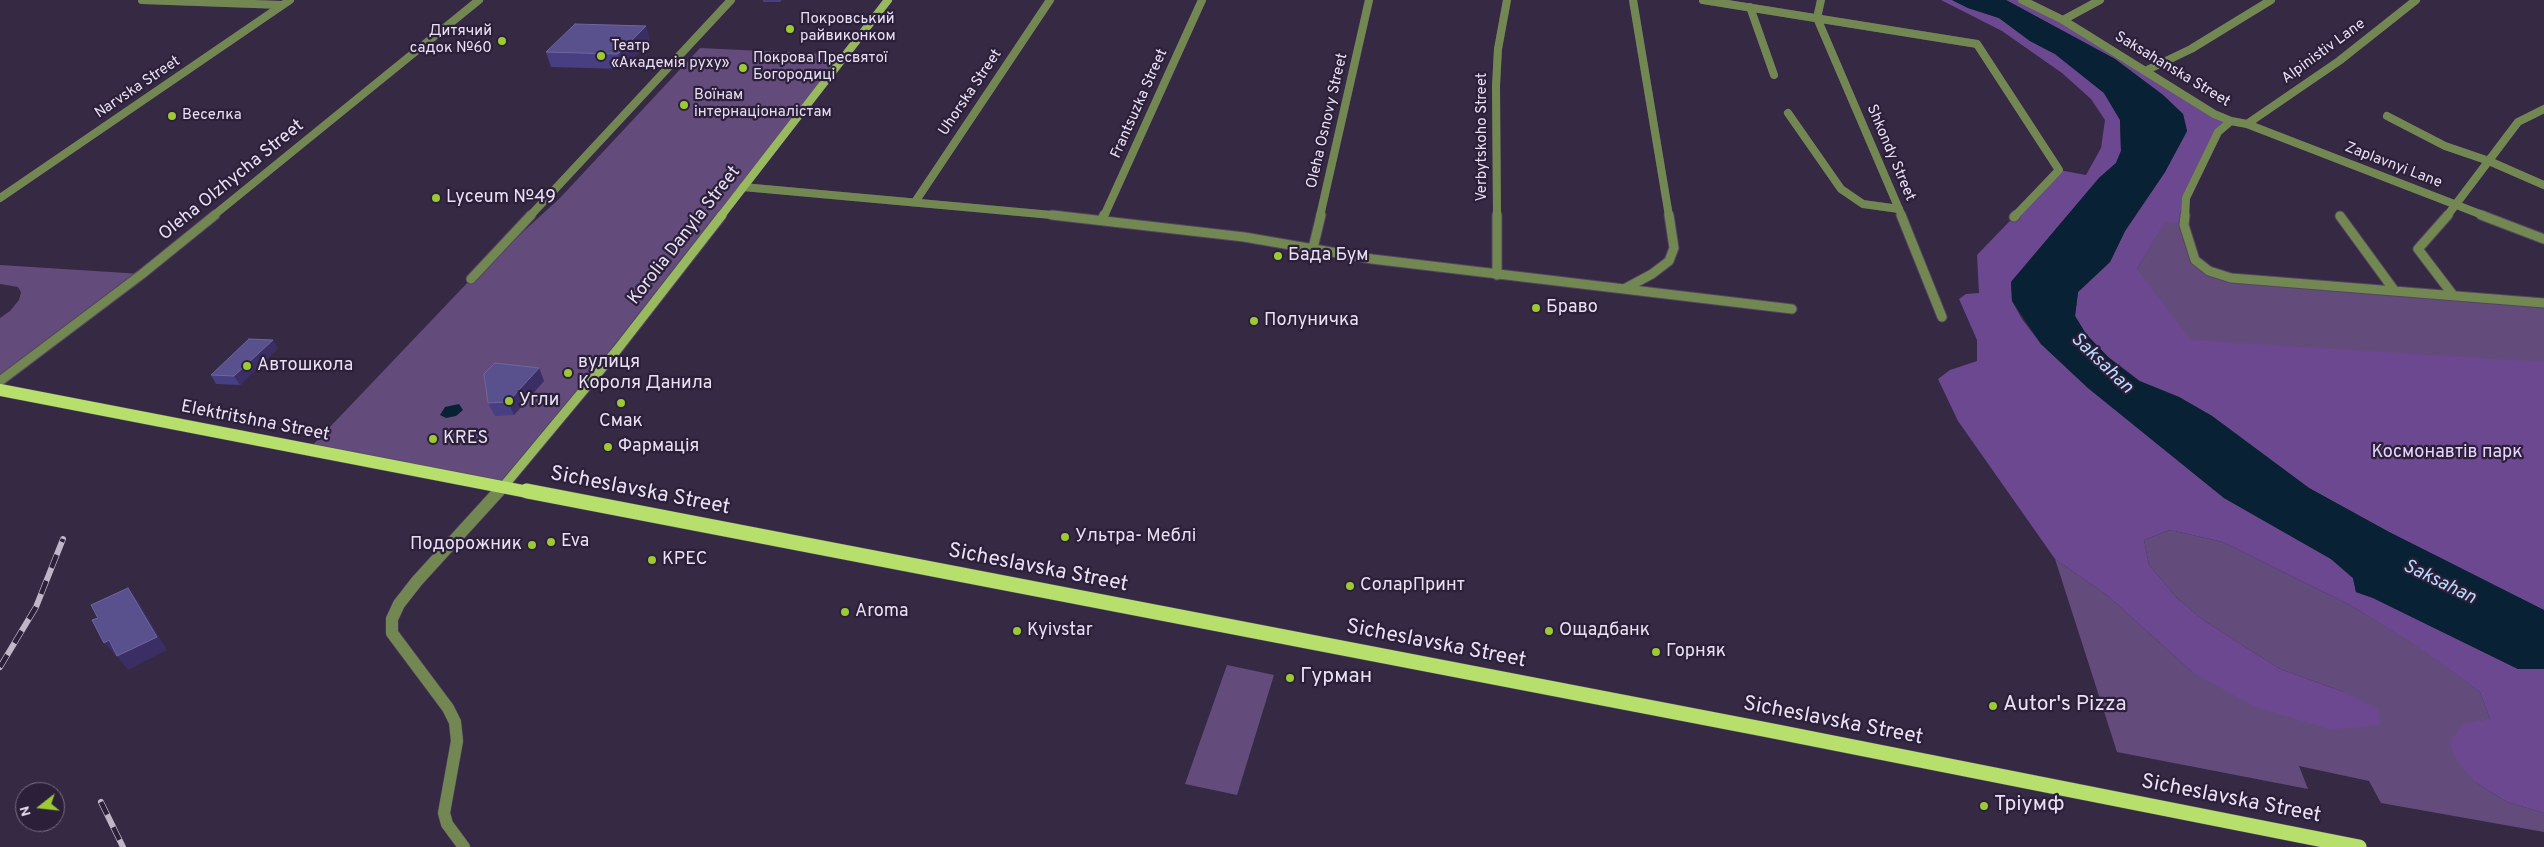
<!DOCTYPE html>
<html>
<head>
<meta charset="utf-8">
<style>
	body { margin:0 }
	#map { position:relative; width:2544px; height:847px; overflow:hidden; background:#362944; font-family:Overpass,sans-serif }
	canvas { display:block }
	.north { position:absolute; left:15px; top:782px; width:50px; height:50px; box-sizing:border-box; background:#2c1f3a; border:1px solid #786d84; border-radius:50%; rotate:254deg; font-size:14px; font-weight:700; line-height:20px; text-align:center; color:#e9e1f3 }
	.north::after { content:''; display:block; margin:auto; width:18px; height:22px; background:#9cca32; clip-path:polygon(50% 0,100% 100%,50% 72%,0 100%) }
</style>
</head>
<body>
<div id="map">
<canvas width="2544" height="847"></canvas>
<div class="north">N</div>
</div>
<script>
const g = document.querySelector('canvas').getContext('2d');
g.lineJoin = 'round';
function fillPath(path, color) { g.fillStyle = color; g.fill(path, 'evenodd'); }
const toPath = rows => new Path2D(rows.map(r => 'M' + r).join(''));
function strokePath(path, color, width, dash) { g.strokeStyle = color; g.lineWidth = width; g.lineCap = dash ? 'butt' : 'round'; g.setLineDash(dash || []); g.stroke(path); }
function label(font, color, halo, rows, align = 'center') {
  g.font = font + ' Overpass,sans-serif'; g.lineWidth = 4.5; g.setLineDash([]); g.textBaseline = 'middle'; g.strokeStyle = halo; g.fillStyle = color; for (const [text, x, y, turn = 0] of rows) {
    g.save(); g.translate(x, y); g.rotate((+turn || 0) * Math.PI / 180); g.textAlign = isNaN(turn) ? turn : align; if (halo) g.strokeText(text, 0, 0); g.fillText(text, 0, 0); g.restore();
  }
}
fillPath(toPath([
	[700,48,845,55,503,487,308,450,471,279,559,199],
	[2165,221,2184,225,2195,260,2216,274,2544,303,2544,610,2494,585,2078,292,2137,269],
	[0,265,142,274,0,381,0,318,10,311,19,300,21,292,18,287,0,284],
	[2170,530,2223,542,2350,605,2418,646,2480,692,2490,719,2475,782,2507,802,2544,813,2544,832,2381,803,2369,781,2299,766,2308,789,2117,752,2055,559,2108,596,2192,672,2344,692,2280,669,2203,620,2177,598,2149,565,2144,540],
	[1227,665,1274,675,1237,795,1185,784]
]), '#634c7b');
fillPath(toPath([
	[1941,0,1952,0,1968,8,1999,18,2030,41,2055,54,2104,93,2120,120,2121,151,2116,163,2099,178,2011,282,2012,301,2022,319,2041,344,2088,388,2224,498,2331,559,2353,578,2356,592,2373,598,2518,669,2544,669,2544,813,2507,802,2475,782,2456,759,2450,743,2463,724,2490,719,2480,692,2417,646,2350,605,2223,542,2170,530,2144,540,2149,565,2177,598,2203,620,2280,669,2344,692,2378,709,2380,725,2332,730,2255,707,2192,672,2108,596,2055,559,1958,421,1938,379,1950,370,1977,361,1977,340,1959,299,1966,294,1979,293,1977,255,2059,170,2086,175,2101,148,2105,120,2091,99,2062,73,2002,31],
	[2006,0,2022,0,2231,121,2218,132,2186,198,2184,225,2165,222,2137,269,2191,340,2544,362,2544,610,2389,532,2309,488,2212,416,2179,397,2140,381,2108,357,2086,334,2075,316,2078,292,2110,262,2125,231,2165,172,2187,131,2183,114,2163,95,2115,59]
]), '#6c4890');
fillPath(toPath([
	[1952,0,2006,0,2115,59,2163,95,2183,114,2187,131,2165,172,2125,231,2110,262,2078,292,2075,316,2086,334,2108,357,2139,381,2179,397,2212,416,2309,488,2389,532,2544,610,2544,669,2518,669,2373,598,2356,592,2353,578,2331,559,2224,498,2088,388,2041,344,2012,301,2011,282,2099,178,2116,163,2121,151,2120,120,2104,93,2055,54,2030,41,1999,18,1968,8],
	[459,404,463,410,456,416,446,418,440,415,445,407]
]), '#092134');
const streetFar2 = toPath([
	[142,0,282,5],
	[1633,0,1669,216],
	[1703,0,1977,44,2059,170,2015,216],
	[1821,0,1817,18,1902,216],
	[2022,0,2063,20,2214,114,2231,121,2218,132,2186,198,2185,216],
	[1750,7,1774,75],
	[2063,20,2100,0],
	[2145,71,2191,49,2271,0],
	[1788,113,1841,189,1863,204,1899,209],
	[2387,116,2445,146,2489,161,2544,185],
	[2231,121,2247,124,2485,216],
	[2247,124,2339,61,2416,0],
	[743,187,1063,216],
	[0,198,290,0],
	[915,202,1050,0],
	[213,216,479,0],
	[530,216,731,0],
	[1104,216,1202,0],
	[1320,216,1369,0],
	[1497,216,1496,86,1498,49,1507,0],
	[2447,216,2518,122,2544,109]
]);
const streetFar1 = toPath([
	[1052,215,1244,237,1372,259,1792,309],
	[1497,215,1497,275],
	[1901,215,1942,317],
	[2185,215,2184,225,2195,260,2209,271,2231,278,2544,303],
	[2448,215,2418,249,2453,295],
	[2481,215,2544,239],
	[2340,216,2394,290],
	[2014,217,2016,215],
	[1102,220,1104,215],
	[1313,248,1321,215],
	[471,279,531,215],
	[1624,289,1652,274,1669,261,1674,248,1669,215],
	[0,381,142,274,215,215],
	[498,493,503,487]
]);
const street = toPath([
	[464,847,447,824,444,813,457,741,455,722,448,708,392,633,392,619,399,604,417,581,499,491]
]);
const secondaryFar1 = toPath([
	[721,216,888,0]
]);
const secondary = toPath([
	[503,487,617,350,722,215]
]);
const primaryFar1 = toPath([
	[0,390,533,493]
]);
const primary = toPath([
	[527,491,1768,730,2359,847]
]);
strokePath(streetFar2, '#534660', 8);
strokePath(streetFar1, '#534660', 11);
strokePath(street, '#534660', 13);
strokePath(secondaryFar1, '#534660', 8);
strokePath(secondary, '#534660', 11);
strokePath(primaryFar1, '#534660', 13);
strokePath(primary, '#534660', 16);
strokePath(streetFar2, '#738752', 8);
strokePath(streetFar1, '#738752', 9);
strokePath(street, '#738752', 12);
strokePath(secondaryFar1, '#99b961', 8);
strokePath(secondary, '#99b961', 9);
strokePath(primaryFar1, '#b6df6b', 12);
strokePath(primary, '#b6df6b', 15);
const rail = toPath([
	[0,667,36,607,63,539],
	[101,802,123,847]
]);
strokePath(rail, '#c0b6ca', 6);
strokePath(rail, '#2c1f3a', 4.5, [14]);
fillPath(toPath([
	[763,0,782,0,780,2,763,2],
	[646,26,650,41,623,69,551,67,546,52],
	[278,348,240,385,216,384,211,375],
	[539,368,544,381,514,415,495,416,488,403]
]), '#483e82');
fillPath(toPath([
	[646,26,650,41,623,69,618,54],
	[273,340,278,348,240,385,234,376],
	[539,368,544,381,514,415,508,402],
	[128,588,138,601,167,650,128,670,117,656],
	[109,640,120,654,116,656,104,643]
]), '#3a2e64');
const building = toPath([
	[575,24,646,26,618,54,546,52,575,24],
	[249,339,273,340,234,376,211,375,249,339],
	[495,363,539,368,508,402,488,403,484,374,495,363],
	[128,588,157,637,117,656,109,640,104,643,92,620,98,618,91,605,128,588]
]);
fillPath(building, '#59508e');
strokePath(building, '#70669e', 1);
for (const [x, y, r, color] of [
	[790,29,5,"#9cca32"],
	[502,41,5,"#9cca32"],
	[601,56,5,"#9cca32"],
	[743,68,5,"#9cca32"],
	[684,105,5,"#9cca32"],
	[172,116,5,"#9cca32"],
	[436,198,5,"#9cca32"],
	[1278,256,5,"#9cca32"],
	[1536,308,5,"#9cca32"],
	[1254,321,5,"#9cca32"],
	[247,366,5,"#9cca32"],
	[568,373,5,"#9cca32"],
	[509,401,5,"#9cca32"],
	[621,403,5,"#9cca32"],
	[433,439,5,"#9cca32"],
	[608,447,5,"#9cca32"],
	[1065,537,5,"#9cca32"],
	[551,542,5,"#9cca32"],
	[532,545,5,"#9cca32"],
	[652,560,5,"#9cca32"],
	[1350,586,5,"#9cca32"],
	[845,612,5,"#9cca32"],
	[1017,631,5,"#9cca32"],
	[1549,631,5,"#9cca32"],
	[1656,652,5,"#9cca32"],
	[1290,678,5,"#9cca32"],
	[1993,706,5,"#9cca32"],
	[1984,806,5,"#9cca32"]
]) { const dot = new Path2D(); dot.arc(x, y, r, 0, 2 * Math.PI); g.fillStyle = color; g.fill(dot); strokePath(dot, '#2c1f3a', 2); }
label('15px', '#e9e1f3', '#2c1f3a', [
	["Покровський",800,20],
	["райвиконком",800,37],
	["Дитячий",492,32,"right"],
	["садок №60",492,49,"right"],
	["Театр",611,47],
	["«Академія руху»",611,64],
	["Покрова Пресвятої",753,59],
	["Богородиці",753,76],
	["Воїнам",694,96],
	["інтернаціоналістам",694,113],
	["Веселка",182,116]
], 'left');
label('15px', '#e9e1f3', '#2c1f3a', [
	["Alpinistiv Lane",2324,52,-36],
	["Saksahanska Street",2172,70,31],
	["Narvska Street",138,88,-34],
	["Uhorska Street",971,93,-56],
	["Frantsuzka Street",1140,104,-66],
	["Oleha Osnovy Street",1328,121,-77],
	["Verbytskoho Street",1483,137,-90],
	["Shkondy Street",1890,153,67],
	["Zaplavnyi Lane",2393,166,21]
]);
label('18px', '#e9e1f3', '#2c1f3a', [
	["Oleha Olzhycha Street",232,181,-39],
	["Korolia Danyla Street",685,236,-52],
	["Elektritshna Street",255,422,11]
]);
label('18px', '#e9e1f3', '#2c1f3a', [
	["Lyceum №49",446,198],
	["Бада Бум",1288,256],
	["Браво",1546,308],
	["Полуничка",1264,321],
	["вулиця",578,363],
	["Короля Данила",578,384],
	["Автошкола",257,366],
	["Угли",519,401],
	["Смак",621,422,"center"],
	["KRES",443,439],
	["Фармація",618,447],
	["Ультра- Меблі",1075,537],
	["Eva",561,542],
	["Подорожник",522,545,"right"],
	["КРЕС",662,560],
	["СоларПринт",1360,586],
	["Aroma",855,612],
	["Kyivstar",1027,631],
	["Ощадбанк",1559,631],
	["Горняк",1666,652]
], 'left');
label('18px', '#e8d5ff', '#2c1f3a', [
	["Космонавтів парк",2447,453]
]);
label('italic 19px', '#b8dcfc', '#2c1f3a', [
	["Saksahan",2101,364,44],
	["Saksahan",2439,583,26]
]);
label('21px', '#e9e1f3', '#2c1f3a', [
	["Sicheslavska Street",640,492,11],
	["Sicheslavska Street",1038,569,11],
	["Sicheslavska Street",1436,645,11],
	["Sicheslavska Street",1833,722,11],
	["Sicheslavska Street",2231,800,11]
]);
label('21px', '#e9e1f3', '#2c1f3a', [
	["Гурман",1300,678],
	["Autor's Pizza",2003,706],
	["Тріумф",1994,806]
], 'left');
</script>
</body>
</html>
